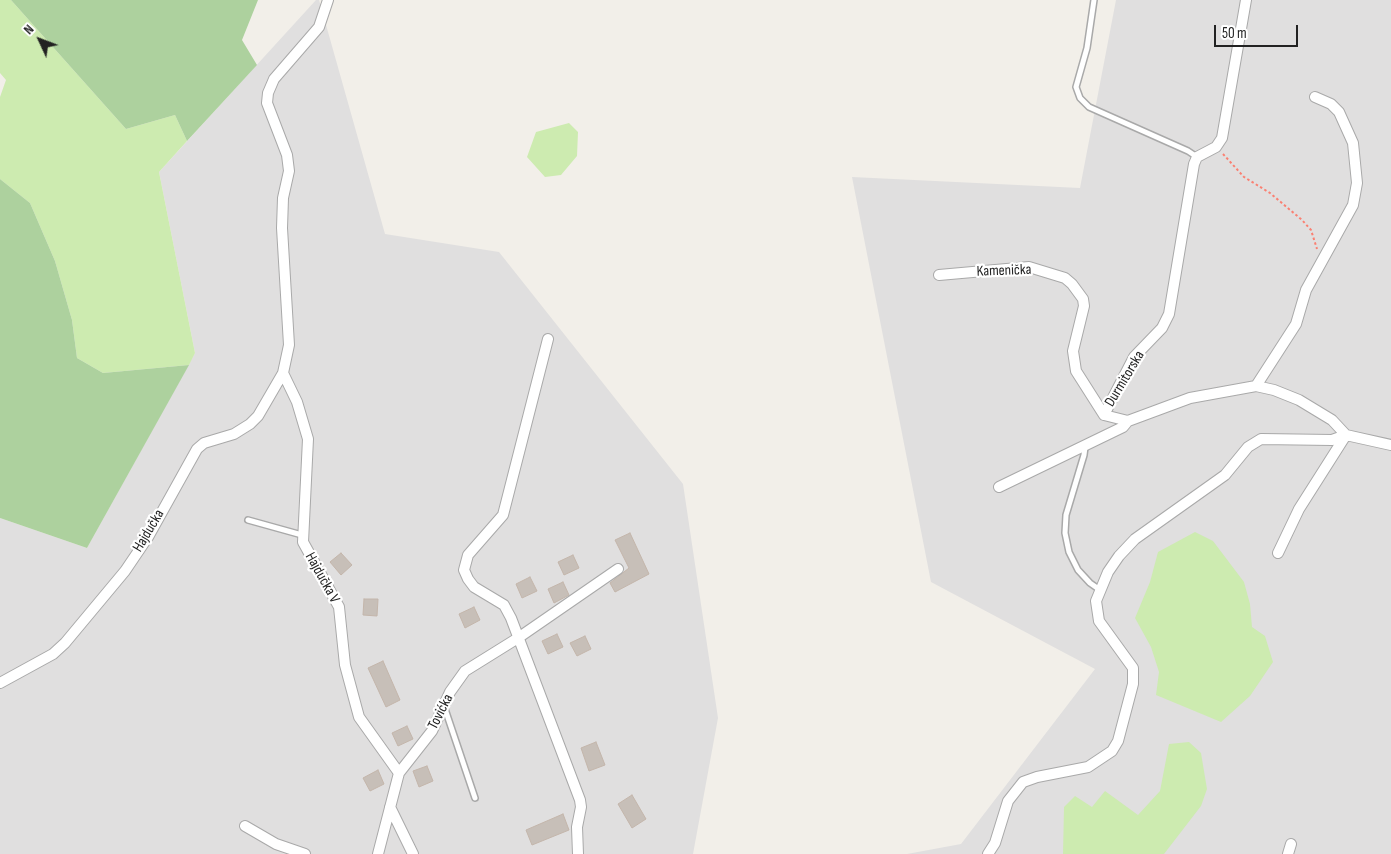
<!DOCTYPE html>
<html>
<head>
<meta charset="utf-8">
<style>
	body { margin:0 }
	#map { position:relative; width:1391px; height:854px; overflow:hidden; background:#f2efe9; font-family:"Sofia Sans Condensed",sans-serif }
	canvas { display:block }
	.north { position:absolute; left:15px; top:15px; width:50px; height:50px; -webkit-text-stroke:4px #fff; paint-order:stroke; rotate:313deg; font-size:14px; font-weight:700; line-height:20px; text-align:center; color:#222 }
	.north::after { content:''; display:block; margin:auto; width:18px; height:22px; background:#222; clip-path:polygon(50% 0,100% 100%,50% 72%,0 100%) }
	.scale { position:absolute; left:1214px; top:25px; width:84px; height:22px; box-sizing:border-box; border:2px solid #222; border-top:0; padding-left:6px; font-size:15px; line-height:18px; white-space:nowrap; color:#222; -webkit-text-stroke:4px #fff; paint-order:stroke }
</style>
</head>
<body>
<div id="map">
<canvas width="1391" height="854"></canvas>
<div class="north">N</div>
<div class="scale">50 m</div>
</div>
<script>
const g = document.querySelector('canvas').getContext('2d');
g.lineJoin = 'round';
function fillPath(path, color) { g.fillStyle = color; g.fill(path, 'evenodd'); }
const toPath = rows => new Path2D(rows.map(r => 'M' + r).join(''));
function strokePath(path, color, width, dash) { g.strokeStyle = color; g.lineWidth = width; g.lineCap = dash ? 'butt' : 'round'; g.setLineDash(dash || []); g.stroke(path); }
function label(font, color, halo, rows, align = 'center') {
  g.font = font + ' "Sofia Sans Condensed",sans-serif'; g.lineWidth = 4.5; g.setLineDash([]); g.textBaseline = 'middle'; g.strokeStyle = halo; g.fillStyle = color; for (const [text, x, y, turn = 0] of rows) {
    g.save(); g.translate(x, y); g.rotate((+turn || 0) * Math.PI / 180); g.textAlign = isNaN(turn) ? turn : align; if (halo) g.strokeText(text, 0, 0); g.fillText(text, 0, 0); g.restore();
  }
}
fillPath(toPath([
	[316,0,319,0,385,234,499,252,683,484,718,718,693,854,0,854,0,518,87,548,195,353,159,172],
	[1116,0,1391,0,1391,854,907,854,961,844,1095,669,931,582,852,177,1080,188]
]), '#e0dfdf');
fillPath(toPath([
	[0,0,11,0,126,129,175,115,187,141,159,172,195,353,189,365,103,373,77,358,72,320,55,261,30,203,0,179,0,97,6,80,0,73],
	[569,123,578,132,577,156,561,175,545,177,527,157,536,132],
	[1195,532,1213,541,1244,582,1250,604,1252,627,1265,636,1273,662,1250,696,1221,722,1156,695,1159,672,1151,647,1135,618,1150,582,1158,552],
	[1189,742,1201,753,1207,789,1201,806,1164,854,1063,854,1064,807,1075,796,1092,807,1105,791,1138,815,1160,791,1169,744]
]), '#cdebb0');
fillPath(toPath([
	[11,0,258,0,242,40,257,65,187,141,175,115,126,129],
	[0,179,30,203,55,261,72,320,77,358,103,373,189,365,87,548,0,518]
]), '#add19e');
const building = toPath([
	[630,533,649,574,615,592,610,583,629,568,615,540,630,533],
	[341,553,352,565,341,575,330,562,341,553],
	[573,555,579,568,564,575,558,562,573,555],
	[530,577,537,591,522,598,516,584,530,577],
	[563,582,569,595,554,603,548,589,563,582],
	[364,599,378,599,377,616,363,615,364,599],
	[474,607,480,620,465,628,459,614,474,607],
	[557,634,563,647,548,654,542,641,557,634],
	[585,636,591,649,577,656,570,643,585,636],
	[383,661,400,700,386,707,368,668,383,661],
	[407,726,413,739,398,746,392,733,407,726],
	[596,742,605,765,589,771,581,748,596,742],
	[427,766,433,781,419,787,413,771,427,766],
	[378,770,384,784,370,791,363,778,378,770],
	[632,795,646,819,632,828,618,804,632,795],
	[563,814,569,830,532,845,526,830,563,814]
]);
fillPath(building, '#c7bfb8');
strokePath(building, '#c4b6ab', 1);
const service = toPath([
	[1094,0,1087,48,1076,87,1080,98,1089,107,1188,151,1197,157],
	[1085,447,1084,455,1066,515,1065,533,1069,552,1078,570,1090,583,1100,590],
	[248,520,302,535],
	[444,706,475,798]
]);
const minor = toPath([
	[939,275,1029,267,1065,278,1072,284,1083,299,1084,306,1073,351,1076,371,1104,415],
	[548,339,503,515,468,555,464,570,468,579,474,587,504,605,511,618,580,800,581,807,577,827,578,854],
	[283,373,297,402,308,439,303,542,339,607,345,665,359,717,399,773],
	[1256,386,1296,324,1306,290,1353,205,1357,183,1353,143,1339,112,1331,104,1315,97],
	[1104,415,1134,357,1162,328,1169,314,1194,164,1197,157,1216,147,1222,138,1246,0],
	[1104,415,1128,421,1190,398,1256,386,1274,390,1299,400,1332,420,1346,435,1391,445],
	[999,487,1123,427,1128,421],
	[1278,553,1299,509,1346,435],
	[0,683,53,654,65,643,125,571,148,537,197,449,204,443,234,434,250,424,258,416,283,373,289,345,282,228,283,198,289,171,287,155,267,103,268,93,274,79,319,27,328,0],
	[390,807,413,854],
	[245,826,276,844,305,854],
	[378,854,399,773,432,731,450,692,465,671,518,638,618,569],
	[988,854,995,843,1008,801,1023,782,1037,777,1088,767,1112,751,1118,741,1133,684,1133,668,1099,621,1096,601,1108,572,1119,556,1135,539,1225,475,1248,447,1261,439,1332,440,1346,435],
	[1288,854,1291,844]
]);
strokePath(service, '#a9a9a9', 8);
strokePath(minor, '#a9a9a9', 12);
strokePath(toPath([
	[1223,154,1244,177,1270,193,1302,220,1311,230,1317,249]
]), '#fa8072', 2, [2.5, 2.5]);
strokePath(service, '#fff', 5);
strokePath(minor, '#fff', 10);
label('15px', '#222', '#fff', [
	["Kamenička",1004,271,-2],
	["Durmitorska",1125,379,-59],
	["Hajdučka",149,531,-59],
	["Hajdučka V",322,578,61],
	["Tovićka",441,712,-63]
]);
</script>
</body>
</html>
